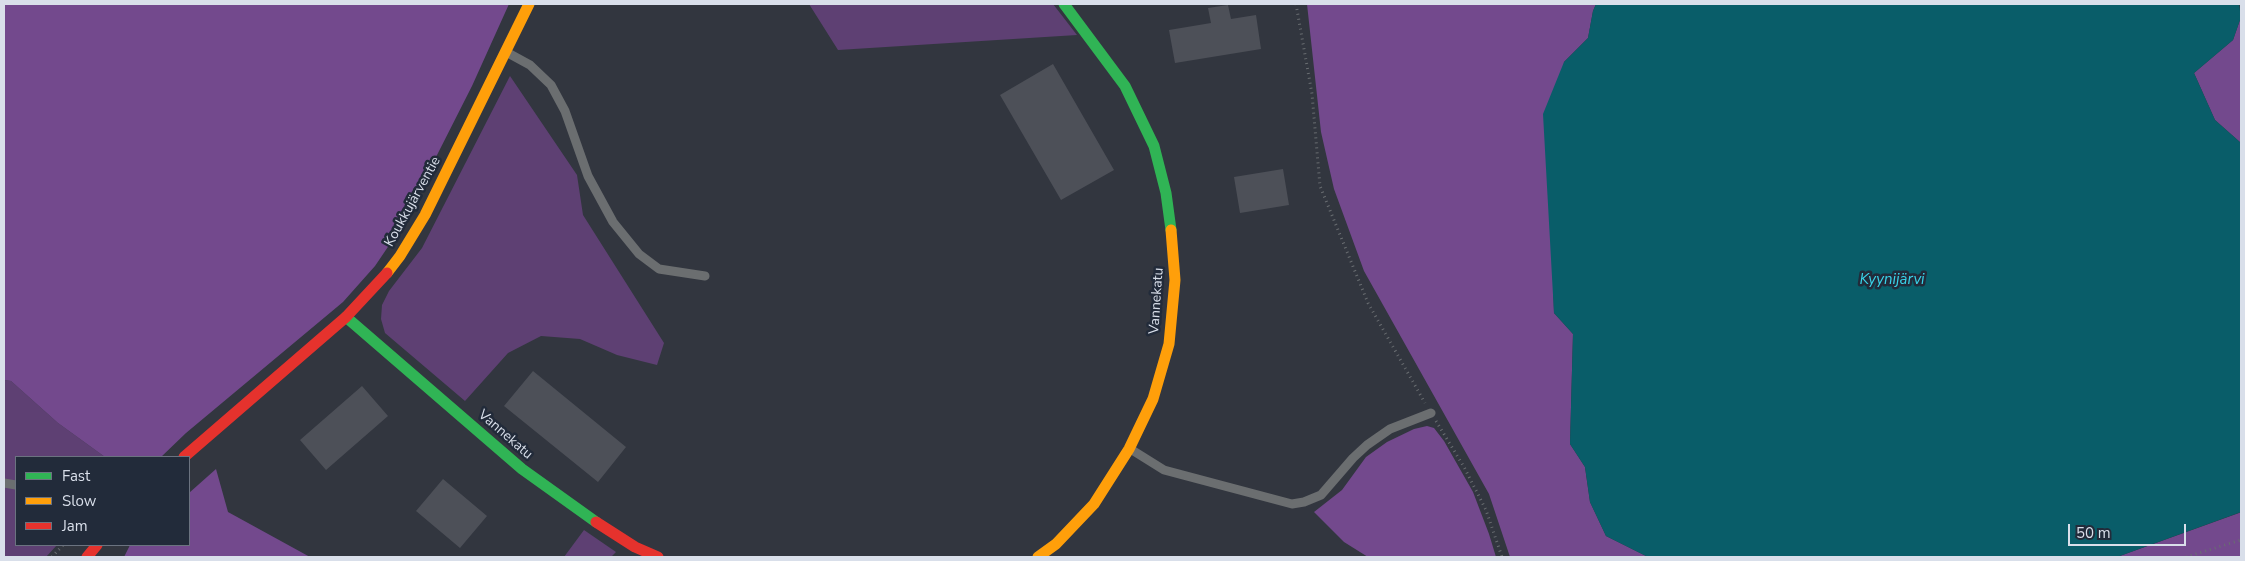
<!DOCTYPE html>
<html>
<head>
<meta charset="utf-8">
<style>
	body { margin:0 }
	#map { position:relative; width:2245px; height:561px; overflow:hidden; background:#32363f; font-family:"Nunito Sans",sans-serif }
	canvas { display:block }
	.frame { position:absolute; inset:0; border:5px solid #d9dfea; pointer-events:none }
	.legend { position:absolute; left:15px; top:456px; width:175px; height:90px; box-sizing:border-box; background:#222b3a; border:1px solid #6b7380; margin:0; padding:6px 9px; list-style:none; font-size:15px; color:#d9dfea }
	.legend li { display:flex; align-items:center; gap:10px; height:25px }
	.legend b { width:25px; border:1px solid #6b7380 }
	.scale { position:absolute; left:2068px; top:524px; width:118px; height:22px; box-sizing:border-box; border:2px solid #d9dfea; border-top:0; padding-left:6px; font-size:15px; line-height:18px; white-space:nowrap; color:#d9dfea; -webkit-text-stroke:4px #222b3a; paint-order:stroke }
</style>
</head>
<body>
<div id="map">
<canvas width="2245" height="561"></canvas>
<div class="frame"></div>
<ul class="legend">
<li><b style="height:6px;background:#30b455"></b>Fast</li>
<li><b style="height:6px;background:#ff9f0a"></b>Slow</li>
<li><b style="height:6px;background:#e5322d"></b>Jam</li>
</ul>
<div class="scale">50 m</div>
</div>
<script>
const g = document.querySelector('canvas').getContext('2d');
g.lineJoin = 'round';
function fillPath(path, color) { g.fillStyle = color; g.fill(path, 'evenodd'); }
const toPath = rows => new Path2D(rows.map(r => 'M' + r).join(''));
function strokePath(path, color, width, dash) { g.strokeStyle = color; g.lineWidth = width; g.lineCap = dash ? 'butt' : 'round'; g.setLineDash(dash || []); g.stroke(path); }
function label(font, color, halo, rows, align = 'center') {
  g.font = font + ' "Nunito Sans",sans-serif'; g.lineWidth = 5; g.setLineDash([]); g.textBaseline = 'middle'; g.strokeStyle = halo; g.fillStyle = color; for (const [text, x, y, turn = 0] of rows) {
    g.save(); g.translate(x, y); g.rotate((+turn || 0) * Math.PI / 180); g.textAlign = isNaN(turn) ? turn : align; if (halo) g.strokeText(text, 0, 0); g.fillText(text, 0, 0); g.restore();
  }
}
fillPath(toPath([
	[809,4,1053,4,1077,35,838,50],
	[510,76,577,175,583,215,664,343,657,365,617,355,580,339,541,336,508,353,465,401,385,333,381,319,382,305,389,291,422,248],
	[4,380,11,381,58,423,105,457,16,457,16,545,57,545,46,557,4,557],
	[584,530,616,552,611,557,564,557]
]), '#5e4073');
fillPath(toPath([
	[4,4,509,4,472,86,398,232,375,266,343,302,186,433,161,457,105,457,58,423,11,381,4,380],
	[1307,4,1596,4,1593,11,1588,38,1564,62,1552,247,1554,313,1573,334,1570,444,1585,467,1590,502,1606,536,1648,557,1510,557,1489,494,1364,271,1334,189,1321,132],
	[2241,17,2241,143,2215,120,2194,73,2233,40],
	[1427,426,1434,428,1444,441,1473,492,1489,534,1496,557,1368,557,1344,542,1314,512,1342,490,1366,457,1387,442,1414,429],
	[216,469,228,512,310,557,124,557,130,545,189,545,189,493],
	[2241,512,2241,557,2117,557,2239,513]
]), '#73498d');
fillPath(toPath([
	[1596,4,2239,4,2241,17,2233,40,2194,73,2215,120,2241,143,2241,512,2117,557,1648,557,1606,536,1590,502,1585,467,1570,444,1573,334,1554,313,1543,114,1564,62,1588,38,1593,11]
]), '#095d69');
fillPath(toPath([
	[1228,5,1231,19,1256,15,1261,49,1175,63,1169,30,1211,23,1208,8],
	[1053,64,1114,170,1061,200,1000,95],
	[1283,169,1289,205,1240,213,1234,177],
	[533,371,626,447,598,482,504,406],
	[362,386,388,416,326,470,300,440],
	[443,479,487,516,460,548,416,511]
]), '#4d5058');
strokePath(toPath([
	[1296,4,1312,94,1320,186,1368,303,1425,403],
	[1436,421,1464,467,1486,510,1502,557],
	[52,557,63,545],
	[2186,557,2241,540]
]), '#696d71', 3, [1, 4]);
strokePath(toPath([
	[508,53,530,65,551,85,565,111,588,176,613,222,639,254,659,269,705,276],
	[1132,450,1164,470,1292,504,1304,502,1321,495,1353,458,1367,445,1390,429,1431,413],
	[4,483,16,485]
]), '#6b6e70', 9);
strokePath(toPath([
	[1064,4,1125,86,1154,146,1166,193,1171,230],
	[346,317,522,469,596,522]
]), '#30b455', 11);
strokePath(toPath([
	[387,273,400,256,425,215,529,4],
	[1038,557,1056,544,1094,504,1129,449,1153,399,1169,344,1175,280,1171,230]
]), '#ff9f0a', 11);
strokePath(toPath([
	[184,457,346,317,387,273],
	[596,522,635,547,658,557],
	[87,557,97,545]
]), '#e5322d', 11);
label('14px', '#d9dfea', '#222b3a', [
	["Koukkujärventie",413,202,-61],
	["Vannekatu",1157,301,-86],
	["Vannekatu",505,435,41]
]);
label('italic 15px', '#39d4ea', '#222b3a', [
	["Kyynijärvi",1892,280]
]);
</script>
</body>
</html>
